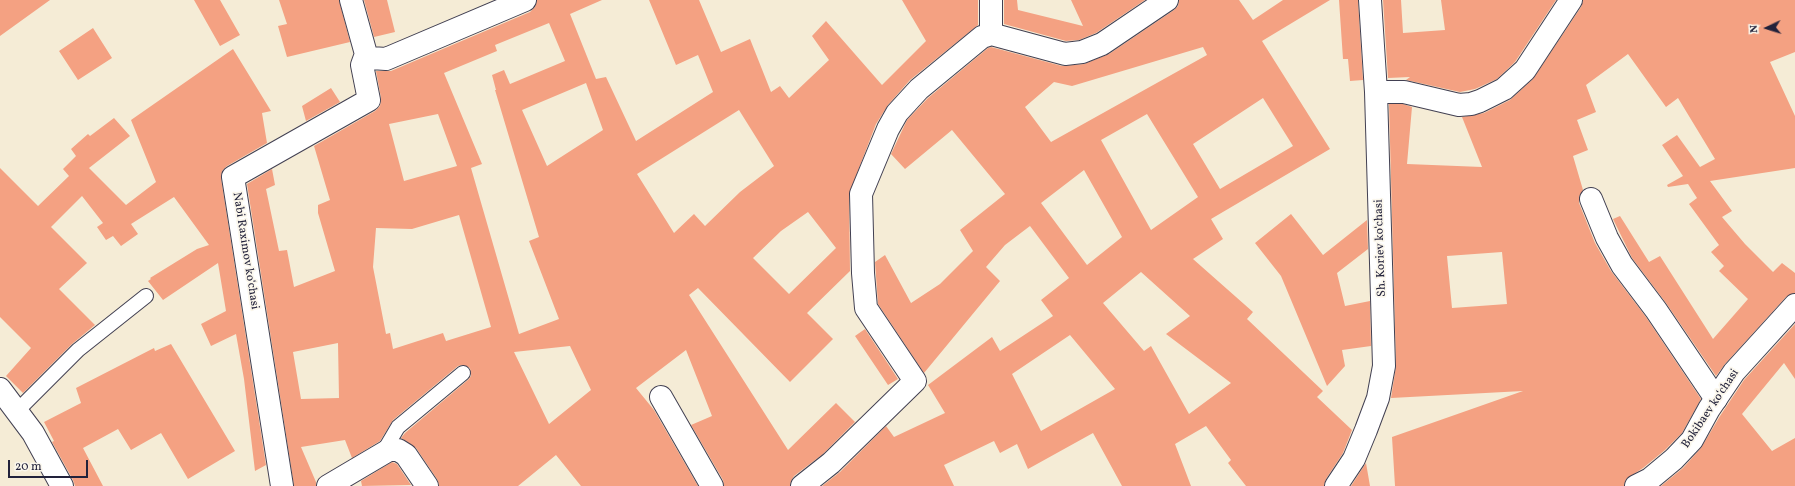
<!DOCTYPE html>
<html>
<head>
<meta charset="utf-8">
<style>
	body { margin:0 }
	#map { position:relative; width:1795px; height:486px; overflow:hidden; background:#f5ecd6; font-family:Vollkorn,serif }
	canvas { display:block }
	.north { position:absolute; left:1747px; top:8px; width:40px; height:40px; -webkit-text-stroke:3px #fbf7ec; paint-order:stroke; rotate:266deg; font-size:11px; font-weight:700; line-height:16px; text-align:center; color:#22223b }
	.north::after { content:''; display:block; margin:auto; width:14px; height:18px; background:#22223b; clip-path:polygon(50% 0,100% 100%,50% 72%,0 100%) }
	.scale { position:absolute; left:8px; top:460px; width:80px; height:18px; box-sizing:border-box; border:2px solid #22223b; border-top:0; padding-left:5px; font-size:12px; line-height:14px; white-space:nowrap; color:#22223b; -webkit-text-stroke:3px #fbf7ec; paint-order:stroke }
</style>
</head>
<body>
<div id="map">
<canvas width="1795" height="486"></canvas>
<div class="north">N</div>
<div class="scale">20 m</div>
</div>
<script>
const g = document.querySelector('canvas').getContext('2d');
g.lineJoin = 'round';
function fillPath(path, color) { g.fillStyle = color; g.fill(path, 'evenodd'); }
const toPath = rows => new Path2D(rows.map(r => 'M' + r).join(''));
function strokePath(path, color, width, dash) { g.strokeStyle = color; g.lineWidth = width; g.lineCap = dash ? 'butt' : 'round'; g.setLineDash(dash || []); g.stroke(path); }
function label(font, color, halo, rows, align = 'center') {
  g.font = font + ' Vollkorn,serif'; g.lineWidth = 3.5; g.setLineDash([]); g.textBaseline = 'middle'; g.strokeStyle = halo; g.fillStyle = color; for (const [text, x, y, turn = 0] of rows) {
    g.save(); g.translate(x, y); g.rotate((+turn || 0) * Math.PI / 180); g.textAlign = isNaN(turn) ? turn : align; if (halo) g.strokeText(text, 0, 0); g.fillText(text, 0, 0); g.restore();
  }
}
fillPath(toPath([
	[0,0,50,0,0,36],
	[194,0,220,0,240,35,220,46],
	[279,0,339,0,350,42,287,57,278,26,287,24],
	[364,0,387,0,395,32,374,37],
	[537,0,602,0,570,14,596,79,606,77,636,141,713,92,698,55,676,65,649,0,699,0,721,52,750,39,771,92,780,86,789,98,829,60,812,36,826,21,882,85,926,41,902,0,978,0,978,25,910,80,888,105,876,124,849,194,850,271,807,313,833,339,790,382,698,288,689,295,788,450,836,403,855,422,823,454,794,476,791,481,790,486,724,486,723,480,691,425,712,416,686,350,636,388,654,410,698,486,581,486,556,455,518,486,439,486,437,479,416,448,401,438,405,433,469,379,471,376,470,368,462,365,458,366,393,420,380,441,352,458,345,440,301,447,316,482,316,486,294,486,247,184,272,169,275,185,266,189,279,251,287,250,294,287,335,271,318,213,318,205,330,200,314,146,375,111,380,106,381,98,376,71,391,71,530,12,535,7],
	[549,23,565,61,510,84,504,70,492,75,496,90,495,90,539,237,529,241,559,319,519,334,471,168,482,164,444,73,497,51,495,45],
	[586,83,603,130,547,166,522,110],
	[739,110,774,166,740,192,705,226,694,214,674,233,637,174],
	[438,114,457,166,404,181,389,124],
	[808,212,836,248,789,294,753,258,781,231],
	[459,215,491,327,446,341,443,333,393,349,390,333,386,334,373,267,376,228,412,229],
	[338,343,339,398,301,399,293,352],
	[570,346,591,390,549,424,514,352],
	[1004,0,1017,0,1018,10,1083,26,1071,0,1145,0,1096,33,1079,40,1066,41,1004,24],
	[1179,0,1239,0,1253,20,1283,0,1330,0,1262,41,1330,149,1211,219,1223,239,1193,259,1253,312,1247,319,1323,391,1317,397,1352,430,1343,453,1326,479,1324,486,1246,486,1228,463,1231,460,1206,426,1175,444,1191,486,1122,486,1093,433,1028,469,1017,444,1000,453,994,441,944,465,954,486,822,486,840,472,886,426,894,437,945,413,928,385,992,337,1000,351,1053,316,1041,300,1069,278,1030,226,1005,245,986,267,1000,281,924,373,878,304,875,262,885,255,911,303,940,284,973,251,960,230,1005,194,952,130,905,169,891,154,907,120,928,98,988,48,991,47,1062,66,1084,64,1109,54,1174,10,1178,6],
	[1203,47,1207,55,1051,142,1025,107,1054,82,1072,86],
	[1263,98,1293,146,1220,189,1193,144],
	[1147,114,1198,197,1151,230,1101,140],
	[1084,170,1122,237,1087,265,1041,203],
	[1141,272,1190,316,1166,334,1231,383,1189,414,1151,346,1144,351,1103,303],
	[1070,335,1115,389,1041,431,1012,374],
	[1339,0,1358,0,1363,80,1350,81,1348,59,1343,59],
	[1383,0,1401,0,1403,33,1445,30,1441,0,1556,0,1515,62,1497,79,1475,89,1460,92,1406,80,1410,77,1388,78],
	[1583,0,1795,0,1795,52,1770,62,1795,116,1795,168,1710,181,1732,211,1722,217,1745,244,1773,272,1782,263,1795,273,1795,293,1786,297,1725,364,1716,376,1666,303,1632,258,1613,219,1620,216,1649,262,1660,256,1713,339,1748,299,1719,271,1724,266,1711,252,1719,245,1689,204,1697,198,1688,184,1668,187,1667,185,1683,176,1662,145,1677,135,1700,167,1715,159,1678,98,1666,107,1628,54,1586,85,1596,112,1577,120,1588,150,1573,156,1583,190,1579,197,1579,203,1595,243,1611,271,1646,317,1701,399,1682,433,1665,450,1643,468,1626,479,1624,486,1395,486,1392,437,1523,391,1391,398,1396,366,1389,104,1403,104,1412,107,1407,164,1482,167,1462,117,1484,113,1510,100,1533,79,1581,7],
	[1502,252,1507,304,1452,308,1447,256],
	[93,28,112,58,78,80,59,51],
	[233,49,271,111,262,113,267,143,227,166,222,171,221,178,266,465,255,471,244,379,236,334,211,346,201,324,226,311,218,263,163,300,148,281,151,279,150,278,197,249,209,245,174,197,131,224,138,234,121,246,113,236,106,240,97,227,103,223,82,196,51,227,87,263,59,289,95,325,72,344,23,393,6,376,31,348,0,317,0,168,38,206,69,176,63,169,76,156,71,149,88,134,90,136,114,118,130,136,89,168,126,205,156,182,131,120],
	[331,88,340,102,306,121,302,106],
	[1291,214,1323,255,1367,220,1368,249,1337,273,1345,306,1370,301,1371,346,1342,350,1345,366,1327,386,1281,276,1255,243],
	[1795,324,1795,379,1784,363,1742,414,1772,451,1795,438,1795,486,1661,486,1683,468,1701,448,1720,416,1744,380],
	[865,329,898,379,888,385,855,336],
	[171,344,235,451,188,479,161,433,131,450,118,429,83,448,103,486,75,486,73,480,52,442,54,441,44,422,81,403,76,388,154,348,155,351],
	[392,462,397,464,411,485,362,486,361,481],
	[1366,463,1370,486,1351,486,1364,466]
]), '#f4a182');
const service = toPath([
	[17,411,78,350,146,296],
	[382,454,398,427,463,373]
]);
const minor = toPath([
	[991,0,991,34],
	[366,54,371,58,386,59,525,0],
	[1376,92,1404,92,1459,105,1471,104,1480,101,1504,89,1525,70,1571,0],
	[1591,199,1607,238,1622,265,1656,310,1716,399],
	[661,397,712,486],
	[282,486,233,177,369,100,362,65,366,54,351,0],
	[328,486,389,450,398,450,406,455,427,486],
	[802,486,831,463,915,381,866,308,863,273,861,194,888,129,897,113,919,89,982,37,991,34,1065,54,1082,52,1102,44,1167,0],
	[1336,486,1354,459,1366,430,1378,398,1384,366,1376,92,1370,0]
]);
const tertiary = toPath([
	[0,389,33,433,62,486],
	[1636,486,1650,479,1674,459,1692,440,1709,409,1734,372,1795,305]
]);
strokePath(service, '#424052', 16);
strokePath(minor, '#424052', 24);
strokePath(tertiary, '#424052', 24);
strokePath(service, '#fff', 14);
strokePath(minor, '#fff', 22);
strokePath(tertiary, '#fff', 22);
label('12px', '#22223b', '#fbf7ec', [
	["Sh. Koriev koʻchasi",1381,248,-92],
	["Nabi Raximov koʻchasi",245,251,81],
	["Bokibaev koʻchasi",1711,409,-56]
]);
</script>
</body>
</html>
